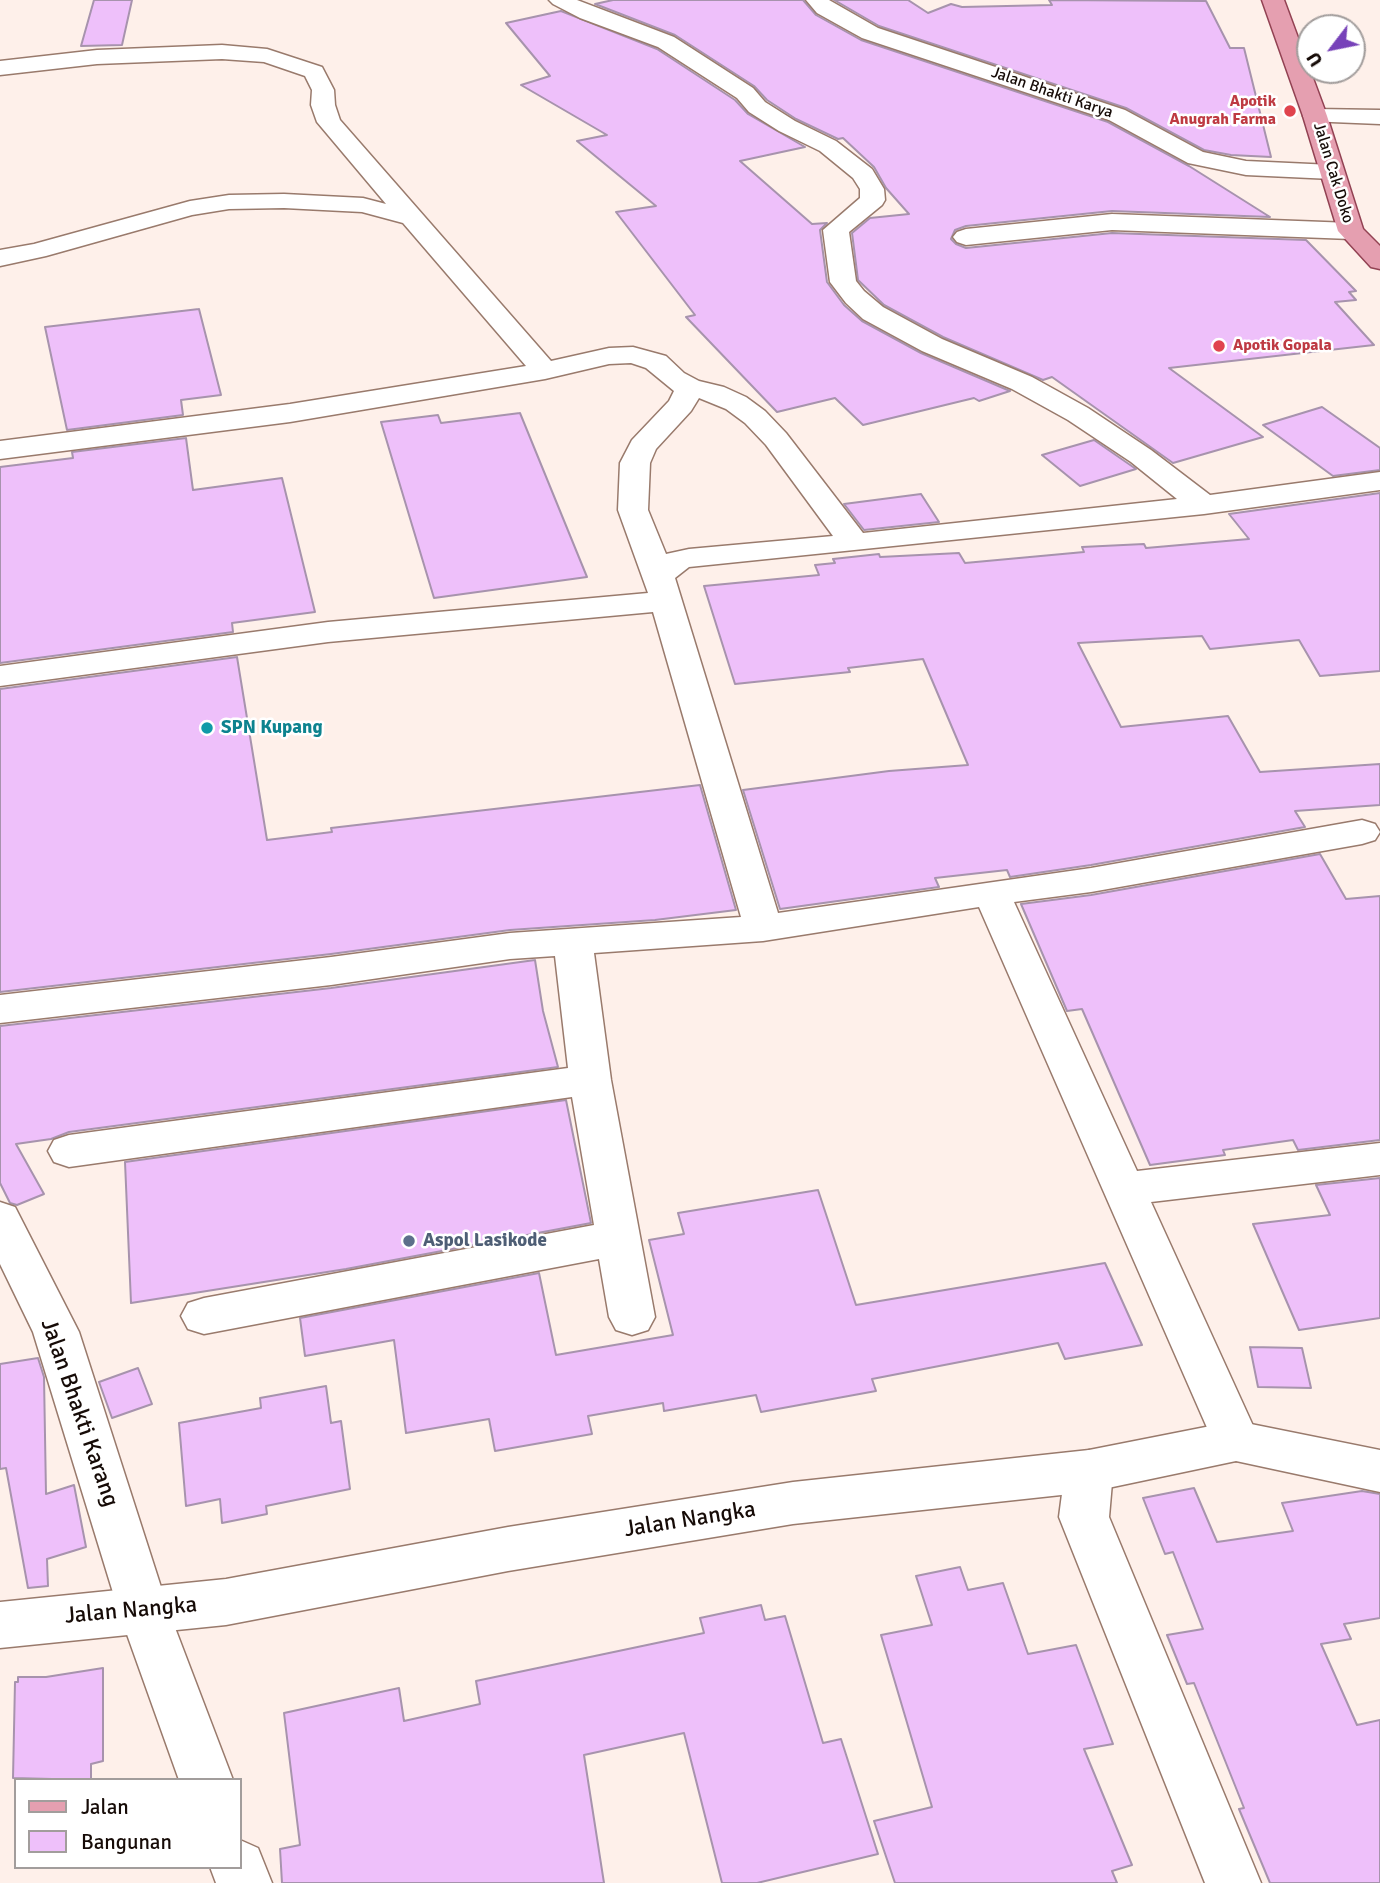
<!DOCTYPE html>
<html>
<head>
<meta charset="utf-8">
<style>
	body { margin:0 }
	#map { position:relative; width:1380px; height:1883px; overflow:hidden; background:#fef0ea; font-family:Signika,sans-serif }
	canvas { display:block }
	.legend { position:absolute; left:14px; top:1778px; width:228px; height:91px; box-sizing:border-box; background:#fff; border:2px solid #a29d9c; margin:0; padding:9px 12px; list-style:none; font-size:21px; color:#160b07 }
	.legend li { display:flex; align-items:center; gap:14px; height:35px }
	.legend b { width:35px; border:2px solid #a29d9c }
	.north { position:absolute; left:1296px; top:14px; width:70px; height:70px; box-sizing:border-box; background:#fff; border:2px solid #a29d9c; border-radius:50%; rotate:238deg; font-size:19px; font-weight:700; line-height:28px; text-align:center; color:#160b07 }
	.north::after { content:''; display:block; margin:auto; width:24px; height:32px; background:#7742b9; clip-path:polygon(50% 0,100% 100%,50% 72%,0 100%) }
</style>
</head>
<body>
<div id="map">
<canvas width="1380" height="1883"></canvas>
<ul class="legend">
<li><b style="height:9px;background:#e59fb0"></b>Jalan</li>
<li><b style="height:19px;background:#eec0fa"></b>Bangunan</li>
</ul>
<div class="north">U</div>
</div>
<script>
const g = document.querySelector('canvas').getContext('2d');
g.lineJoin = 'round';
function fillPath(path, color) { g.fillStyle = color; g.fill(path, 'evenodd'); }
const toPath = rows => new Path2D(rows.map(r => 'M' + r).join(''));
function strokePath(path, color, width, dash) { g.strokeStyle = color; g.lineWidth = width; g.lineCap = dash ? 'butt' : 'round'; g.setLineDash(dash || []); g.stroke(path); }
function label(font, color, halo, rows, align = 'center') {
  g.font = font + ' Signika,sans-serif'; g.lineWidth = 5; g.setLineDash([]); g.textBaseline = 'middle'; g.strokeStyle = halo; g.fillStyle = color; for (const [text, x, y, turn = 0] of rows) {
    g.save(); g.translate(x, y); g.rotate((+turn || 0) * Math.PI / 180); g.textAlign = isNaN(turn) ? turn : align; if (halo) g.strokeText(text, 0, 0); g.fillText(text, 0, 0); g.restore();
  }
}
const building = toPath([
	[94,0,132,0,122,45,81,46,94,0],
	[613,0,803,0,816,15,861,40,1108,122,1189,166,1270,217,1112,211,966,226,955,230,951,239,956,244,966,248,1112,233,1306,240,1356,291,1349,292,1356,300,1335,302,1374,345,1169,368,1263,437,1173,463,1052,377,1043,380,943,337,884,305,858,280,852,233,870,218,909,214,886,188,874,167,843,138,838,139,796,119,767,100,754,86,675,35,595,4,613,0],
	[834,0,908,0,928,13,951,4,962,7,1052,5,1049,0,1206,1,1230,48,1244,48,1271,157,1231,155,1204,150,1126,108,879,26,834,0],
	[561,11,657,49,735,100,748,114,805,147,740,161,812,224,827,223,820,230,827,282,844,305,862,321,921,353,1010,391,979,401,974,398,863,425,835,398,777,412,686,317,695,315,616,212,656,206,577,141,607,135,521,85,550,76,506,23,561,11],
	[199,309,221,395,181,400,183,415,67,430,45,327,199,309],
	[1322,407,1380,448,1380,470,1333,476,1263,425,1322,407],
	[520,413,587,577,434,598,381,422,438,415,441,423,520,413],
	[186,438,193,490,282,478,315,612,232,623,233,632,0,663,0,467,73,458,72,452,186,438],
	[1094,440,1136,469,1080,486,1042,455,1094,440],
	[1380,493,1380,671,1320,676,1299,640,1210,649,1202,636,1078,643,1121,727,1228,716,1260,772,1380,764,1380,805,1295,811,1305,827,1091,865,1010,877,1007,870,935,878,939,887,780,909,743,790,889,771,968,765,923,659,848,668,850,672,735,684,704,586,819,575,815,565,835,563,833,559,879,554,880,557,959,553,965,563,1084,552,1082,547,1144,544,1146,548,1249,539,1229,514,1380,493],
	[921,494,939,522,864,530,844,504,921,494],
	[237,657,267,840,332,832,331,828,700,785,736,910,655,920,510,930,331,954,0,992,0,689,237,657],
	[1320,854,1346,899,1380,896,1380,1140,1298,1150,1293,1140,1223,1150,1225,1155,1150,1165,1082,1009,1067,1011,1021,904,1091,895,1320,854],
	[535,960,543,1011,558,1067,69,1132,51,1139,16,1144,44,1194,17,1205,10,1203,0,1183,0,1026,331,988,535,960],
	[566,1100,591,1223,346,1269,131,1303,125,1162,566,1100],
	[1380,1178,1380,1318,1299,1330,1253,1224,1330,1215,1316,1185,1380,1178],
	[818,1190,856,1305,1105,1263,1142,1345,1065,1359,1058,1343,872,1379,876,1391,761,1412,756,1395,664,1411,663,1403,588,1416,592,1434,495,1451,489,1419,406,1433,394,1340,305,1356,300,1318,539,1273,556,1355,673,1335,649,1240,684,1234,678,1213,818,1190],
	[1250,1347,1302,1348,1311,1388,1258,1387,1250,1347],
	[38,1358,44,1377,46,1494,74,1485,86,1547,47,1559,48,1586,28,1588,6,1468,0,1469,0,1364,38,1358],
	[138,1368,152,1404,112,1418,99,1382,138,1368],
	[326,1386,331,1423,341,1421,350,1489,266,1506,267,1514,222,1523,220,1499,186,1506,179,1423,261,1408,260,1398,326,1386],
	[1194,1488,1217,1542,1293,1531,1282,1503,1362,1491,1380,1494,1380,1618,1344,1624,1351,1639,1321,1644,1357,1725,1380,1720,1380,1883,1270,1883,1239,1809,1244,1808,1194,1683,1187,1684,1167,1635,1203,1629,1173,1552,1165,1554,1143,1498,1194,1488],
	[960,1567,968,1590,1003,1583,1028,1654,1076,1645,1113,1744,1084,1749,1132,1865,1112,1871,1117,1883,895,1883,874,1821,932,1807,881,1635,932,1625,916,1576,960,1567],
	[761,1605,765,1620,785,1616,823,1743,841,1739,878,1854,757,1883,722,1883,684,1733,584,1755,604,1883,282,1883,280,1849,300,1845,284,1713,399,1688,404,1721,480,1704,476,1681,704,1633,700,1618,761,1605],
	[103,1668,103,1761,91,1764,91,1780,13,1778,15,1682,18,1682,18,1677,46,1677,103,1668]
]);
fillPath(building, '#eec0fa');
strokePath(building, '#a793ad', 2);
const minor = toPath([
	[549,0,577,0,674,37,753,88,765,102,795,121,836,141,872,169,884,189,885,200,882,205,849,232,856,281,864,291,883,307,942,339,1032,377,1088,408,1151,450,1210,495,1380,472,1380,490,1204,514,689,567,675,578,778,913,1091,868,1362,820,1375,824,1380,832,1375,840,1362,844,1091,892,1014,902,1137,1171,1380,1143,1380,1175,1151,1202,1260,1441,1253,1455,1236,1461,1219,1455,979,907,763,941,594,953,611,1080,655,1317,648,1330,632,1335,616,1330,609,1317,599,1259,204,1334,188,1329,181,1316,188,1303,204,1298,594,1225,572,1097,69,1167,54,1162,48,1151,54,1140,69,1135,568,1068,555,956,510,959,331,985,0,1023,0,995,331,957,510,933,741,917,653,612,328,642,0,686,0,666,328,622,648,593,618,510,620,463,632,440,669,401,674,391,646,368,631,363,609,364,545,379,290,422,0,459,0,441,290,404,526,366,403,223,362,212,284,208,229,209,192,215,46,256,0,266,0,250,34,244,190,201,229,195,284,194,363,198,386,204,317,122,311,105,312,90,305,76,264,62,222,59,97,64,0,75,0,61,97,50,222,45,267,49,322,67,334,90,335,105,340,120,551,361,609,348,633,347,666,356,684,373,699,381,724,387,746,397,765,411,786,433,863,533,1177,499,1131,462,1068,420,1012,389,922,351,863,319,846,303,830,282,823,230,860,198,860,189,853,178,820,151,779,131,749,112,737,98,658,47,580,18,553,4,549,0],
	[699,398,726,409,745,423,766,445,833,536,689,549,666,554,648,510,650,463,656,449,691,411,699,398],
	[806,0,829,0,878,28,1125,110,1203,152,1246,161,1332,165,1341,167,1344,172,1341,177,1332,179,1246,175,1188,163,1109,120,862,38,817,13,806,0],
	[1315,109,1380,110,1380,124,1307,121,1303,116,1307,111,1315,109],
	[1112,214,1351,223,1360,226,1364,231,1360,236,1351,239,1112,230,966,245,957,242,953,237,957,232,966,229,1112,214],
	[0,1202,15,1207,79,1332,169,1612,233,1780,179,1780,119,1612,33,1332,0,1264,0,1202],
	[1089,1450,1106,1456,1113,1471,1109,1517,1261,1883,1205,1883,1059,1517,1065,1471,1072,1456,1089,1450],
	[240,1840,258,1848,272,1883,216,1883,210,1867,240,1867,240,1840]
]);
const tertiary = toPath([
	[1236,1421,1380,1450,1380,1492,1236,1461,1089,1492,793,1524,508,1571,226,1625,0,1648,0,1602,226,1579,508,1527,793,1482,1089,1450,1236,1421]
]);
const primary = toPath([
	[1262,0,1284,0,1327,116,1363,229,1380,246,1380,269,1371,267,1338,231,1303,116,1262,0]
]);
strokePath(minor, '#997a6c', 3);
strokePath(tertiary, '#997a6c', 3);
strokePath(primary, '#924253', 3);
fillPath(minor, '#fff');
fillPath(tertiary, '#fff');
fillPath(primary, '#e59fb0');
for (const [x, y, r, color] of [
	[1290,111,7,"#e0444e"],
	[1219,346,7,"#e0444e"],
	[207,728,7,"#0f9aa8"],
	[409,1241,7,"#5c6f8a"]
]) { const dot = new Path2D(); dot.arc(x, y, r, 0, 2 * Math.PI); g.fillStyle = color; g.fill(dot); strokePath(dot, '#fff', 2.5); }
label('16px', '#160b07', '#fff', [
	["Jalan Bhakti Karya",1052,93,19],
	["Jalan Cak Doko",1333,173,73]
]);
label('bold 16px', '#be3a42', '#fff', [
	["Apotik",1276,102],
	["Anugrah Farma",1276,120],
	["Apotik Gopala",1233,346,"left"]
], 'right');
label('bold 19px', '#0d838f', '#fff', [
	["SPN Kupang",221,728]
], 'left');
label('bold 19px', '#4e5e75', '#fff', [
	["Aspol Lasikode",423,1241]
], 'left');
label('23px', '#160b07', '#fff', [
	["Jalan Bhakti Karang",79,1413,71],
	["Jalan Nangka",690,1520,-9],
	["Jalan Nangka",131,1611,-5]
]);
</script>
</body>
</html>
